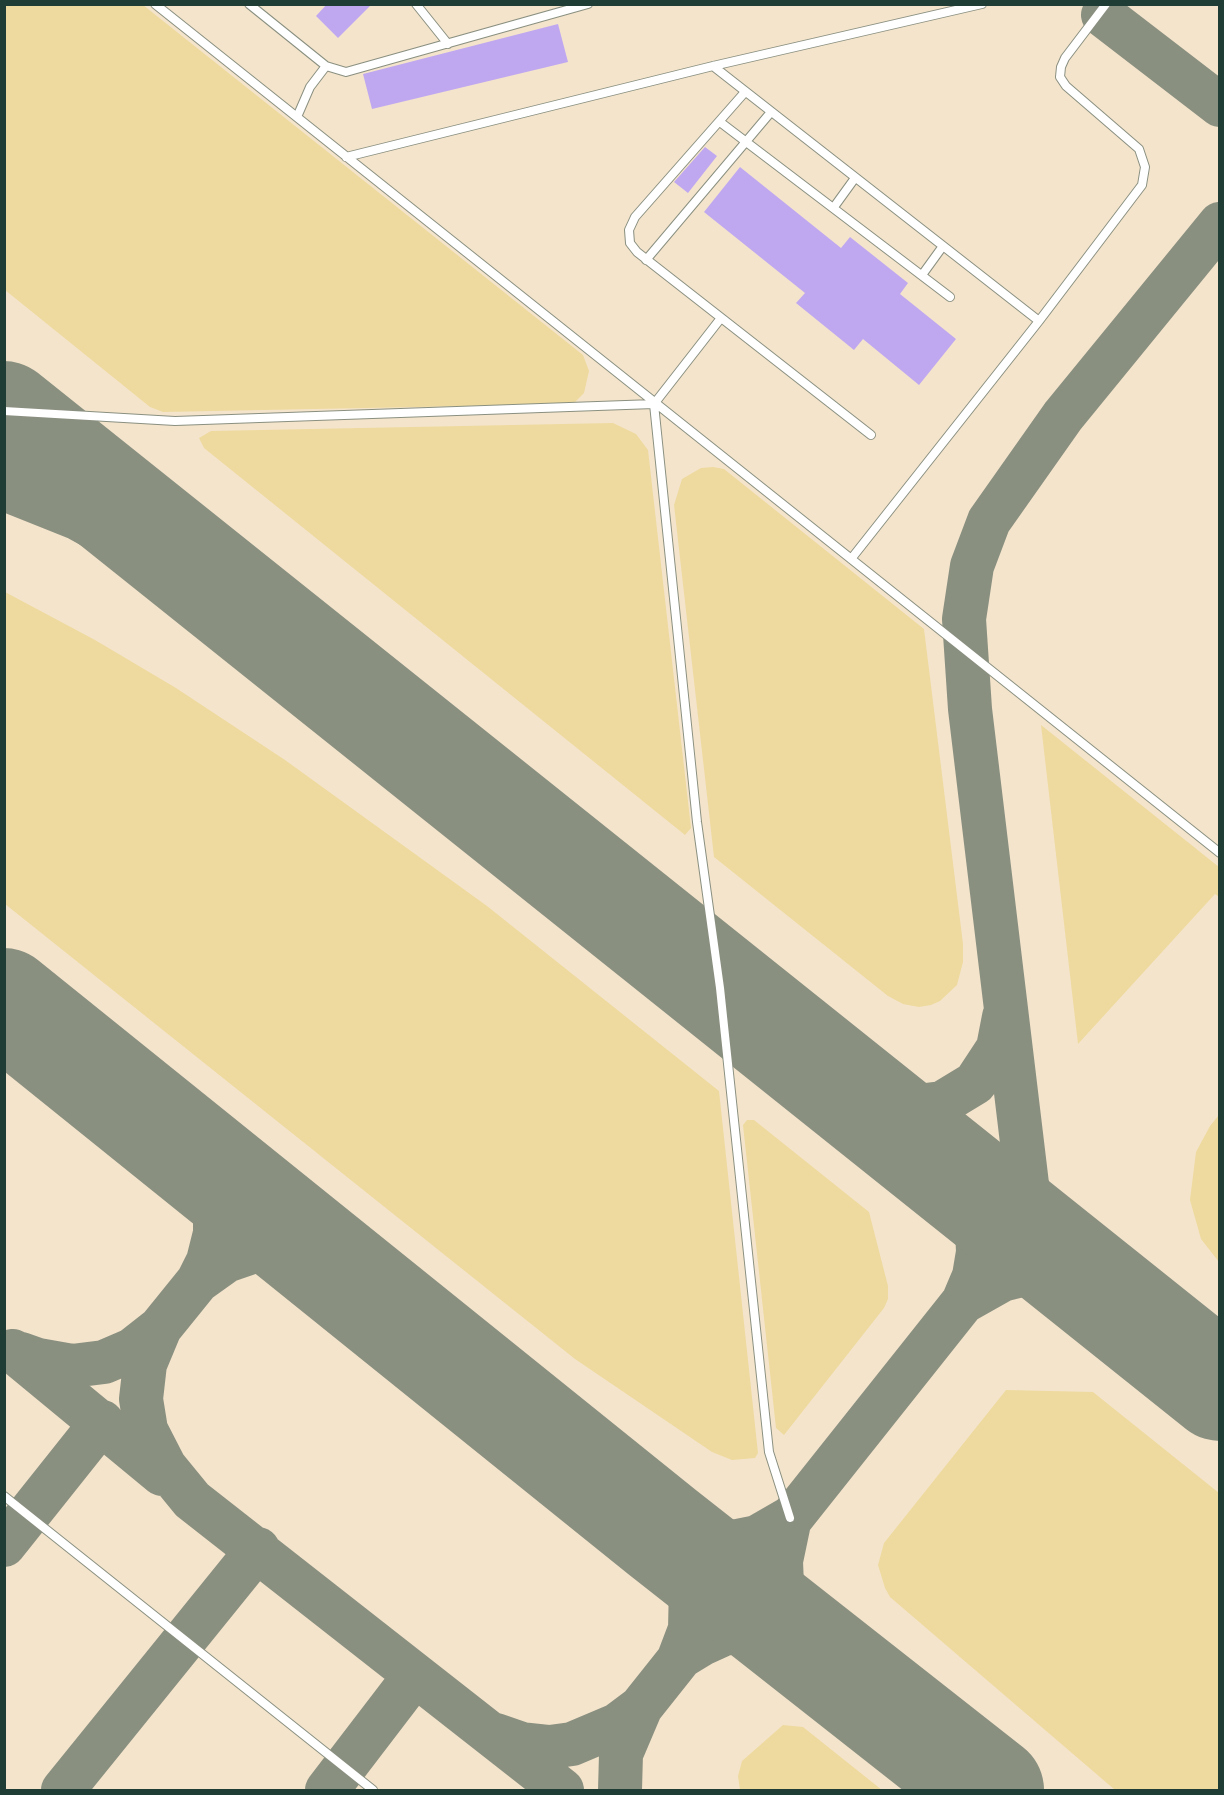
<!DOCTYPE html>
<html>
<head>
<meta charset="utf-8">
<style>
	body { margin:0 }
	#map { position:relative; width:1224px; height:1795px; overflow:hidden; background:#f4e4cc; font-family:Caveat,sans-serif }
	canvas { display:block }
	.frame { position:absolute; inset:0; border:6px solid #1f3d34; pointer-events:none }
</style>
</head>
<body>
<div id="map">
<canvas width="1224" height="1795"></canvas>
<div class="frame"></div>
</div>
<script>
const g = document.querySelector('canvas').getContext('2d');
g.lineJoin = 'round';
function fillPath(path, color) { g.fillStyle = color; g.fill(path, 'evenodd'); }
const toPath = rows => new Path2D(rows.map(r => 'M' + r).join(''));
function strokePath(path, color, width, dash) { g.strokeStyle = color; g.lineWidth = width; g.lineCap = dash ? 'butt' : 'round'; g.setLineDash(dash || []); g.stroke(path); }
fillPath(toPath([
	[4,5,143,5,583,355,589,371,584,393,575,402,567,404,163,412,150,407,5,290],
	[613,423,636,434,648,450,691,828,685,835,204,448,199,438,211,431],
	[713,467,724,469,924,629,963,944,963,962,957,985,940,1001,931,1005,919,1007,903,1004,888,996,714,857,674,505,682,479,701,468],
	[5,592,95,640,176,688,285,760,487,906,719,1091,758,1453,755,1458,732,1460,712,1452,575,1359,5,904],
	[1041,725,1219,867,1219,897,1215,894,1078,1044],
	[1219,1115,1219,1262,1201,1239,1190,1200,1196,1152,1210,1126],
	[747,1120,754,1120,869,1212,888,1286,888,1299,884,1308,784,1435,776,1428,743,1125],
	[1006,1390,1093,1392,1219,1493,1219,1790,1115,1790,890,1597,885,1588,878,1565,884,1543],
	[783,1725,803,1727,882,1790,740,1790,738,1776,742,1761]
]), '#eeda9e');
strokePath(toPath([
	[1103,15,1220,105],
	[4,489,77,518,178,574,288,641],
	[855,1096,902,1108,942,1103,975,1083,998,1048,1004,1017],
	[185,1146,208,1184,215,1206,215,1233,208,1261,198,1281,160,1328,145,1364,141,1399,146,1430,165,1467,192,1500,562,1790],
	[1059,1259,1035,1217,1027,1184,970,709,964,619,972,566,989,521,1063,416,1220,224],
	[198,1281,226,1261,255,1251,285,1249,320,1256],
	[963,1302,1002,1280,1026,1274,1086,1280],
	[13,1351,162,1474],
	[21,1354,38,1360,72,1366,104,1362,132,1350,160,1328],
	[662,1532,678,1547,691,1585,690,1629,679,1658,702,1644,724,1634,747,1630,792,1639,816,1653],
	[662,1532,684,1539,710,1543,737,1541,757,1537,790,1518,781,1561,782,1586,787,1608,799,1632,816,1653],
	[4,1545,102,1422],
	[496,1735,522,1744,550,1747,572,1744,617,1725,641,1707,963,1302,974,1276,978,1252,977,1227,970,1201,946,1168],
	[63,1790,258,1549],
	[327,1790,415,1675],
	[620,1790,621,1754,641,1707]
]), '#8a9080', 44);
strokePath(toPath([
	[4,415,1220,1387],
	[4,1002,662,1532,990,1790]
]), '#8a9080', 108);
fillPath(toPath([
	[327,4,372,4,338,38,316,16],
	[558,24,568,62,372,109,363,74],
	[705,147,717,156,688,193,674,182],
	[740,167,841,248,850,237,908,283,900,294,956,339,919,385,863,339,854,350,796,303,805,293,704,212]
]), '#bfa8f0');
const service = toPath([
	[155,4,1220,853],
	[249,4,326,66,346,72,588,4],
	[416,4,448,44],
	[713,66,1039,321],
	[745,92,635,217,629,230,630,243,637,252,871,435],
	[297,117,310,87,326,66],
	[720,122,950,297],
	[346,157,713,66,982,4],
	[834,207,855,178],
	[646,260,771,112],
	[922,275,943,246],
	[721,318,654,404,697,822,720,988,769,1452,790,1518],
	[4,411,175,421,654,404],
	[851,559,1039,321,1142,185,1145,167,1139,149,1066,86,1060,77,1061,67,1065,58,1106,4],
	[4,1496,373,1790]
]);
strokePath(service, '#8a9080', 10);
strokePath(service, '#fff', 8);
</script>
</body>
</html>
